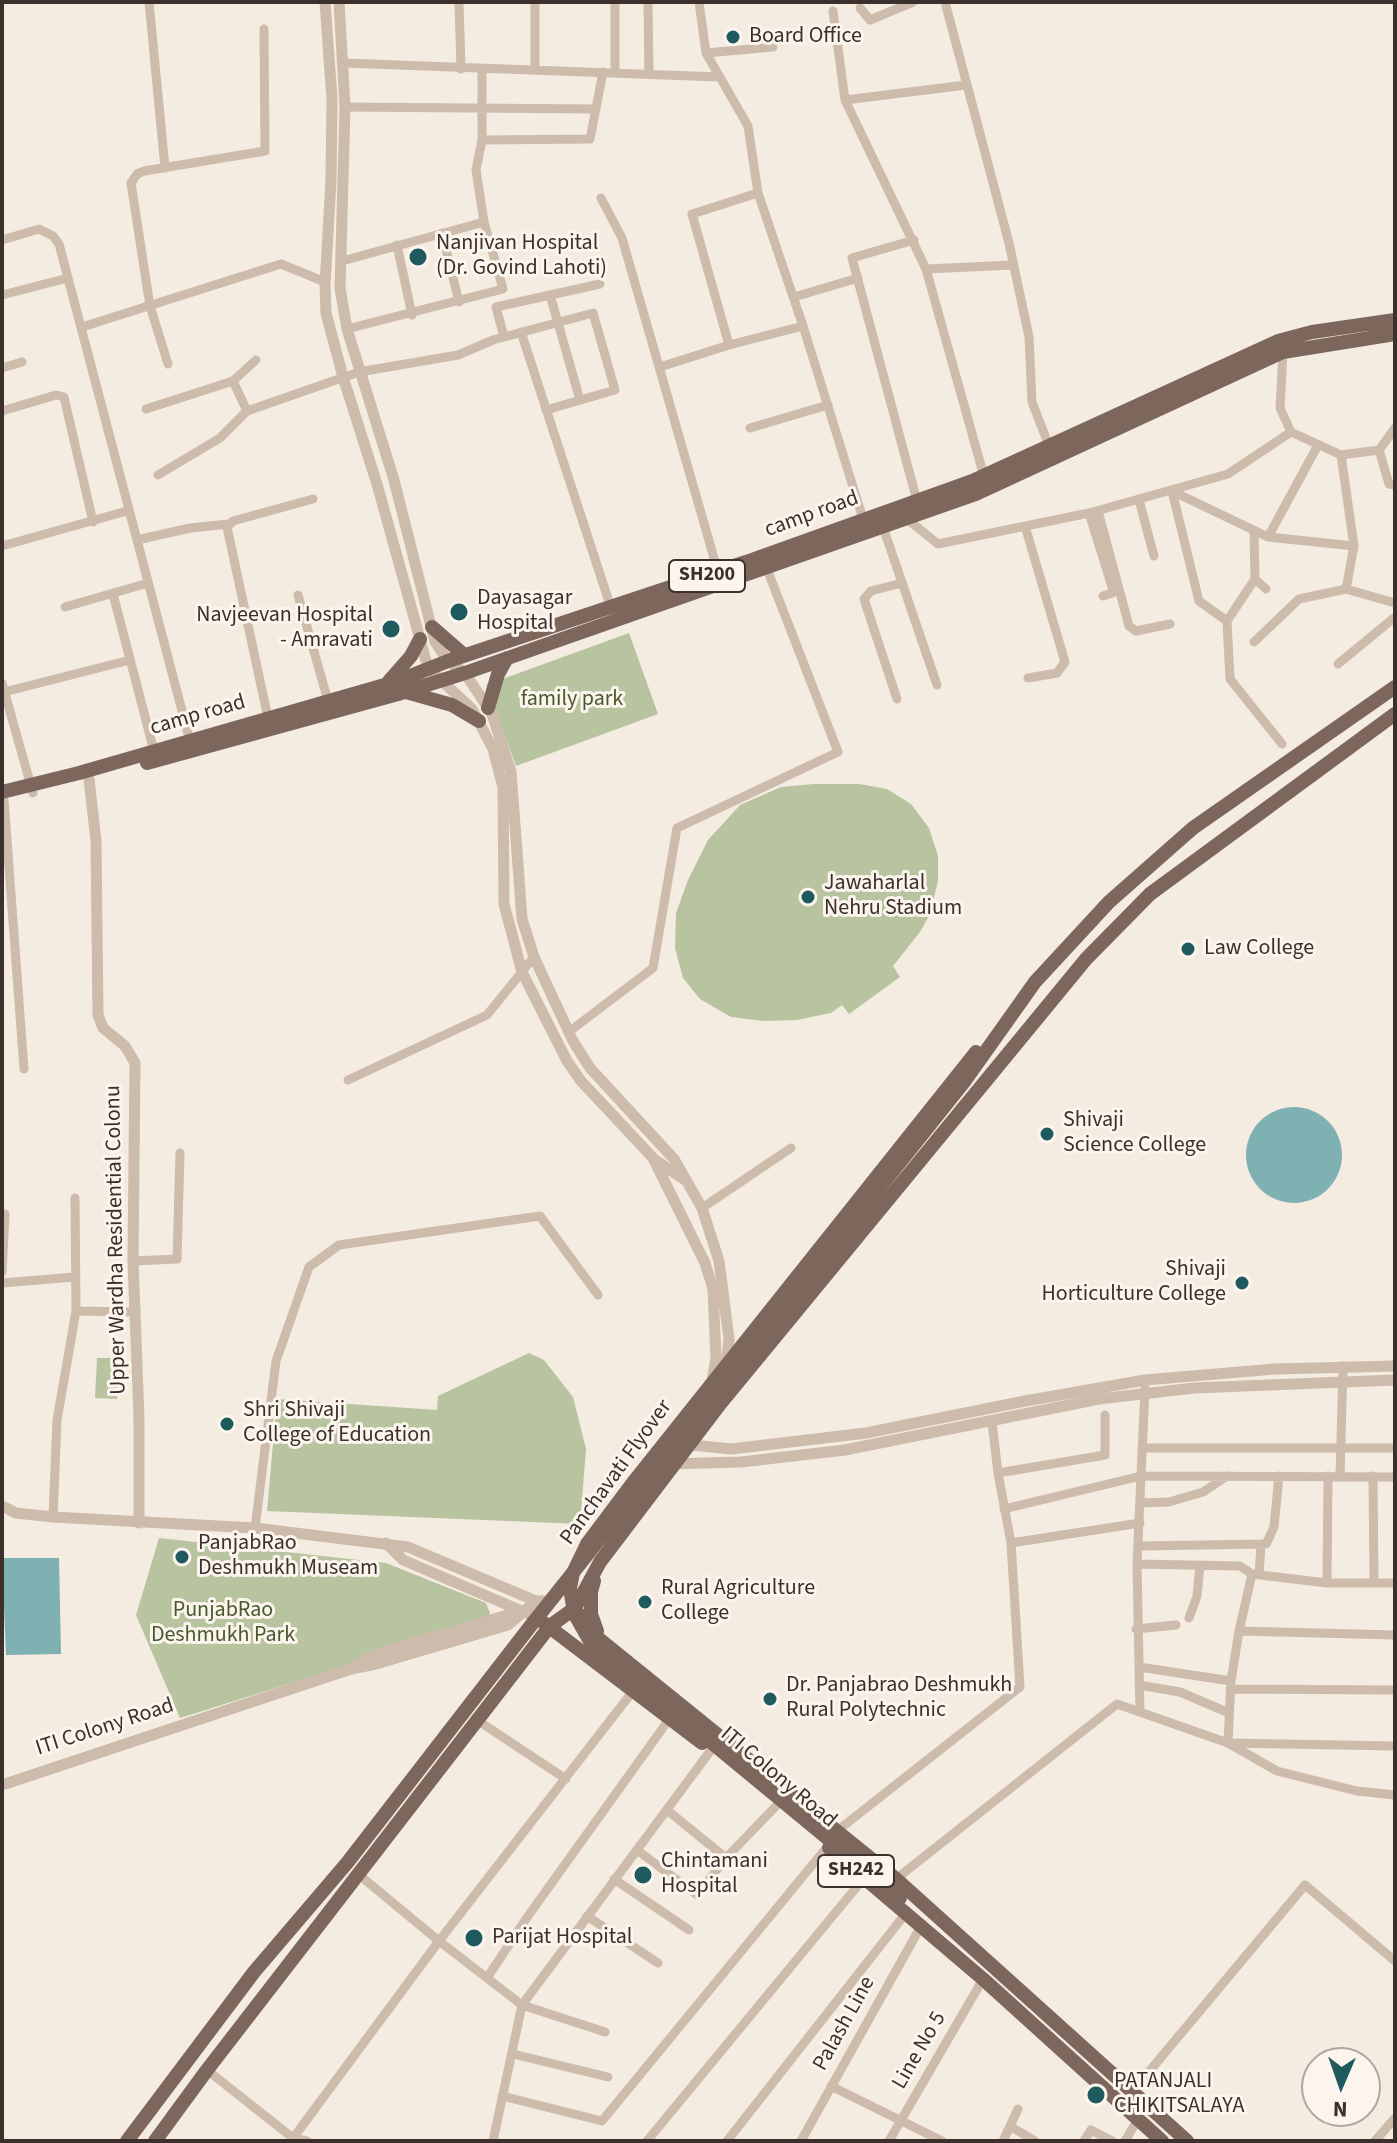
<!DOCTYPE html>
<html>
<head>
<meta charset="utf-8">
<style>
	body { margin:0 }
	#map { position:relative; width:1397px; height:2143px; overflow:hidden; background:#f4ebe1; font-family:"Source Sans 3",sans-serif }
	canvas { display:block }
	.frame { position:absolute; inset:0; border:4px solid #3b302b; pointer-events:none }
	.north { position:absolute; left:1301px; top:2047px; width:80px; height:80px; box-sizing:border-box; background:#fbf5ee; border:2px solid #aea6a0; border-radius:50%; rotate:182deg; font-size:22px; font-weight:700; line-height:32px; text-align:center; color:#3b302b }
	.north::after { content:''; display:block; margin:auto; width:28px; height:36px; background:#1f5a5e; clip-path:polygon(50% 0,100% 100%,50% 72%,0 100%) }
</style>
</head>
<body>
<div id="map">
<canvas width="1397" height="2143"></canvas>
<div class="frame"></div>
<div class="north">N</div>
</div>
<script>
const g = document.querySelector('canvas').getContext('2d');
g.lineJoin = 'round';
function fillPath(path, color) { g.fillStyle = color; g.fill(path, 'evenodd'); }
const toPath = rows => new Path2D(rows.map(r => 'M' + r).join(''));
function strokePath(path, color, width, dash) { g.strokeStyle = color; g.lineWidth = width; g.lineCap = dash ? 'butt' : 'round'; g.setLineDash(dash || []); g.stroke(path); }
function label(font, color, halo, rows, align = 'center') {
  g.font = font + ' "Source Sans 3",sans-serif'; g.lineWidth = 6; g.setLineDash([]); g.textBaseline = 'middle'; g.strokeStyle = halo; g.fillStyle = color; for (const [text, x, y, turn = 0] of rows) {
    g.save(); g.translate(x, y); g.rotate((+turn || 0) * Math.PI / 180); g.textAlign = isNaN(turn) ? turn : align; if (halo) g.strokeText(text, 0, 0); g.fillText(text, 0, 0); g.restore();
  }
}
fillPath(toPath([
	[629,633,658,714,516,766,486,685],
	[814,784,859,784,887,789,911,804,929,828,938,856,938,881,930,914,920,932,893,966,900,977,849,1014,842,1005,831,1013,797,1020,763,1021,731,1017,700,999,683,978,675,948,676,913,688,880,708,840,740,805,781,787],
	[529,1353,544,1360,573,1397,586,1449,580,1524,267,1511,277,1399,437,1410,438,1396],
	[97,1358,119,1358,117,1399,95,1398],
	[159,1538,386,1563,486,1603,490,1613,486,1622,180,1718,136,1615]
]), '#b8c4a0');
fillPath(toPath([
	'1246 1155a48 48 0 1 1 96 0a48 48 0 1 1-96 0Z',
	[2,1558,59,1558,61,1654,6,1655]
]), '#7fb0b2');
strokePath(toPath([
	[149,2,165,168],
	[459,2,461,69],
	[648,2,649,74],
	[699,2,706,53,748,126,758,193,803,326,864,522],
	[945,2,1009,243,1029,337,1032,402,1049,446],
	[860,8,870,20,913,2],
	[833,11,845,100,926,269,985,480],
	[706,53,773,47],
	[344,63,719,77],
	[535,70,535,2],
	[615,72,615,2],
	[845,100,966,85],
	[345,107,596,109],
	[482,140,590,139,603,72],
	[601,198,622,238,718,572],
	[442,233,459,302],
	[2,240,39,229,53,236,59,244,190,741],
	[914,240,852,258,917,501],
	[397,245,412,315],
	[342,261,484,222],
	[926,269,1013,265],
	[2,295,68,278],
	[550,295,580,400],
	[794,297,858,278],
	[82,327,281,264,325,282],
	[347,329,503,289,484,222,476,170,482,140,482,69],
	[521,332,611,608],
	[504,337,496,307,600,284],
	[729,345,692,214,758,193],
	[1283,352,1280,408,1291,432,1341,455,1379,450],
	[168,364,150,306,131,183,137,174,144,171,265,151,264,29],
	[660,367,729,345,803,326],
	[2,368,22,362],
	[233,381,247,411],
	[146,409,233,381,256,360],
	[2,411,56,395,64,397,93,522],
	[750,428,828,405],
	[1395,428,1379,450,1389,484,1395,485],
	[1341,455,1354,546,1346,589],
	[158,475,220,438,247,411,359,372,458,355,493,340,593,313,615,390,546,410],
	[1172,491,1268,537,1354,546],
	[1172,491,1199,601,1227,621],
	[1139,500,1154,556],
	[1098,511,1129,626,1136,631,1170,624],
	[1089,513,1113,590,1112,593,1103,596],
	[907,519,938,544,1089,513,1228,474,1291,432],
	[1025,526,1065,662,1057,673,1028,678],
	[883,527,937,685],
	[1254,531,1255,579,1227,621,1230,679,1282,744],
	[1268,537,1318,445],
	[137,540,190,528,229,524],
	[2,546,127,511],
	[1255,579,1266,589],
	[113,594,154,751],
	[298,595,328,701],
	[65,607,148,583],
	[1254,642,1299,599,1346,589,1395,603],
	[1338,664,1395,617],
	[2,683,33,793],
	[4,692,130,660],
	[897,699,864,599,871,591,902,583],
	[268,718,227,527,233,521,313,499],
	[4,800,24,1069],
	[570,1031,653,968,677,828,838,752,767,569],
	[348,1080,487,1015,534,957],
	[702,1208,791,1148],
	[133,1261,177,1259,180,1153],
	[2,1272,5,1214],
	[2,1283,75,1277],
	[76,1311,136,1312],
	[1142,1448,1395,1448],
	[998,1473,1105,1455,1105,1415],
	[1340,1476,1343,1366],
	[1373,1476,1374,1583],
	[1141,1503,1169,1502,1203,1492,1227,1476],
	[1004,1509,1141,1476,1395,1477],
	[53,1517,57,1420,76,1311,75,1198],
	[255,1528,276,1361,309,1267,339,1245,540,1216,598,1295],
	[1011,1543,1140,1523],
	[1139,1546,1266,1544,1274,1527,1279,1476],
	[1137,1564,1240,1566,1252,1574,1327,1583,1395,1583],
	[1259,1575,1261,1544],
	[1327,1583,1328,1476],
	[1189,1618,1197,1596,1200,1565],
	[1136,1629,1176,1625],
	[1239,1631,1252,1574],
	[1395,1635,1239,1631,1231,1681,1228,1743,1395,1746],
	[1139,1667,1231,1681],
	[1139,1685,1180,1692,1229,1713],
	[1230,1689,1395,1690],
	[1140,1712,1137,1564,1145,1388],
	[477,1720,566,1779],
	[667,1810,726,1858],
	[837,1831,1020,1687,1011,1543,998,1473,992,1422],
	[637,1850,697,1895,726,1858,777,1805],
	[358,1874,439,1941,522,2005,605,2032],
	[614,1879,689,1930],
	[896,1879,1117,1704,1228,1743,1277,1771,1357,1791,1395,1795],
	[587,1916,658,1963],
	[487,1978,528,1916,670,1718],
	[513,2054,608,2077],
	[207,2070,293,2138,307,2141],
	[831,2086,942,2141],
	[502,2096,602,2121,827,1847],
	[1122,2104,1305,1885,1395,1961],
	[1010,2126,1035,2141],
	[291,2141,439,1941,633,1691],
	[493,2141,522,2005,711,1750],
	[647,2141,864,1878],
	[727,2141,906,1913],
	[801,2141,921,1926],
	[889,2141,983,1979],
	[1003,2141,1018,2109],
	[1084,2141,1091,2130,1112,2141],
	[1125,2141,1138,2119],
	[1375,2141,1395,2118]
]), '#cdbbac', 9);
strokePath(toPath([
	[325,2,332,99,331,181,325,285,326,313,343,377,377,484,428,668,472,709,493,749,503,787,504,904,522,972,567,1061,581,1081,654,1159,685,1180],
	[339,2,345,107,340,288,347,329,394,480,435,642,448,661,465,673,492,714,511,772,522,919,534,957,573,1041,590,1068,674,1159,702,1208,719,1261,729,1339,726,1365],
	[89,779,96,841,98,1015,103,1028,125,1046,135,1063,133,1261,139,1418,139,1523],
	[654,1160,705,1263,713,1289,716,1358,712,1381],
	[683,1441,691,1445,731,1449,866,1433,1025,1401,1145,1380,1275,1369,1395,1366],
	[670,1464,741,1462,845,1450,1099,1399,1194,1388,1395,1380],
	[2,1506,16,1513,53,1517,255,1528,408,1547,536,1601,543,1601],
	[386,1543,403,1560,531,1615],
	[355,1666,373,1655,511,1614,518,1616],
	[2,1785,351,1669,376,1664,508,1625,536,1601]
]), '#cdbbac', 11);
strokePath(toPath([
	[432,627,464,655],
	[389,681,411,656,420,639],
	[406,692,452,705,479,721],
	[488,708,498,674,507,658],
	[147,763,398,694,465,673,976,494,1283,352,1395,334],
	[2,792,79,773,395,682,448,661,746,562,972,481,1278,341,1312,332,1395,320],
	[594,1581,591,1592,591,1614,597,1631],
	[580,1615,599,1639,896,1879,1187,2141],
	[544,1623,702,1743],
	[829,1848,983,1979,1162,2141],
	[127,2141,254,1972,347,1863,532,1624,964,1082,1035,982,1109,902,1193,828,1395,687],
	[155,2141,207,2070,550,1626,575,1608,600,1562,720,1404,1086,959,1150,894,1395,714]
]), '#7d675c', 14);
strokePath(toPath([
	[900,1898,591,1643,574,1613,570,1588,573,1573,587,1544,635,1480,976,1052]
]), '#7d675c', 14);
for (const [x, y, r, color] of [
	[733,37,8,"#1f5a5e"],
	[418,257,10,"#1f5a5e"],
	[459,612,10,"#1f5a5e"],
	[391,629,10,"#1f5a5e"],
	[808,897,8,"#1f5a5e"],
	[1188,949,8,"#1f5a5e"],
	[1047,1134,8,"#1f5a5e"],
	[1242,1283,8,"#1f5a5e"],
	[227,1424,8,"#1f5a5e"],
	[182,1557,8,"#1f5a5e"],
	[645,1602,8,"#1f5a5e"],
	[770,1699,8,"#1f5a5e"],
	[643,1875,10,"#1f5a5e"],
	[474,1938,10,"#1f5a5e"],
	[1096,2095,10,"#1f5a5e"]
]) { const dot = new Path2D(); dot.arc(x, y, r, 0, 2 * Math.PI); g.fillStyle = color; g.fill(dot); strokePath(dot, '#fbf5ee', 3); }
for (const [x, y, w] of [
	[707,576,76],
	[856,1871,76]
]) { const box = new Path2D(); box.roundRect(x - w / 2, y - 16, w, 32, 6); g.fillStyle = '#fbf5ee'; g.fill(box); strokePath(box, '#3b302b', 2); }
label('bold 20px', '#3b302b', null, [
	["SH200",707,576],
	["SH242",856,1871]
]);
label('22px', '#3b302b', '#fbf5ee', [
	["Board Office",749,37],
	["Nanjivan Hospital",436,244],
	["(Dr. Govind Lahoti)",436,269],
	["Dayasagar",477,599],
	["Hospital",477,624],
	["Navjeevan Hospital",373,616,"right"],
	["- Amravati",373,641,"right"],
	["Jawaharlal",824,884],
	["Nehru Stadium",824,909],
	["Law College",1204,949],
	["Shivaji",1063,1121],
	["Science College",1063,1146],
	["Shivaji",1226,1270,"right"],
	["Horticulture College",1226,1295,"right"],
	["Shri Shivaji",243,1411],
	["College of Education",243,1436],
	["PanjabRao",198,1544],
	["Deshmukh Museam",198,1569],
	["Rural Agriculture",661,1589],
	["College",661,1614],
	["Dr. Panjabrao Deshmukh",786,1686],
	["Rural Polytechnic",786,1711],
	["Chintamani",661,1862],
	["Hospital",661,1887],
	["Parijat Hospital",492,1938],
	["PATANJALI",1114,2082],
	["CHIKITSALAYA",1114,2107]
], 'left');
label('22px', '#3b302b', '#fbf5ee', [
	["camp road",812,515,-20],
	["camp road",198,716,-16],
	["Upper Wardha Residential Colonu",117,1240,-91],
	["Panchavati Flyover",617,1473,-54],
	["ITI Colony Road",105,1728,-18],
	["ITI Colony Road",778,1778,40],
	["Palash Line",845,2024,-61],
	["Line No 5",920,2051,-60]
]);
label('22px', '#4a5a2e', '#fbf5ee', [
	["family park",572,700],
	["PunjabRao",223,1611],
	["Deshmukh Park",223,1636]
]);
</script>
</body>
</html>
